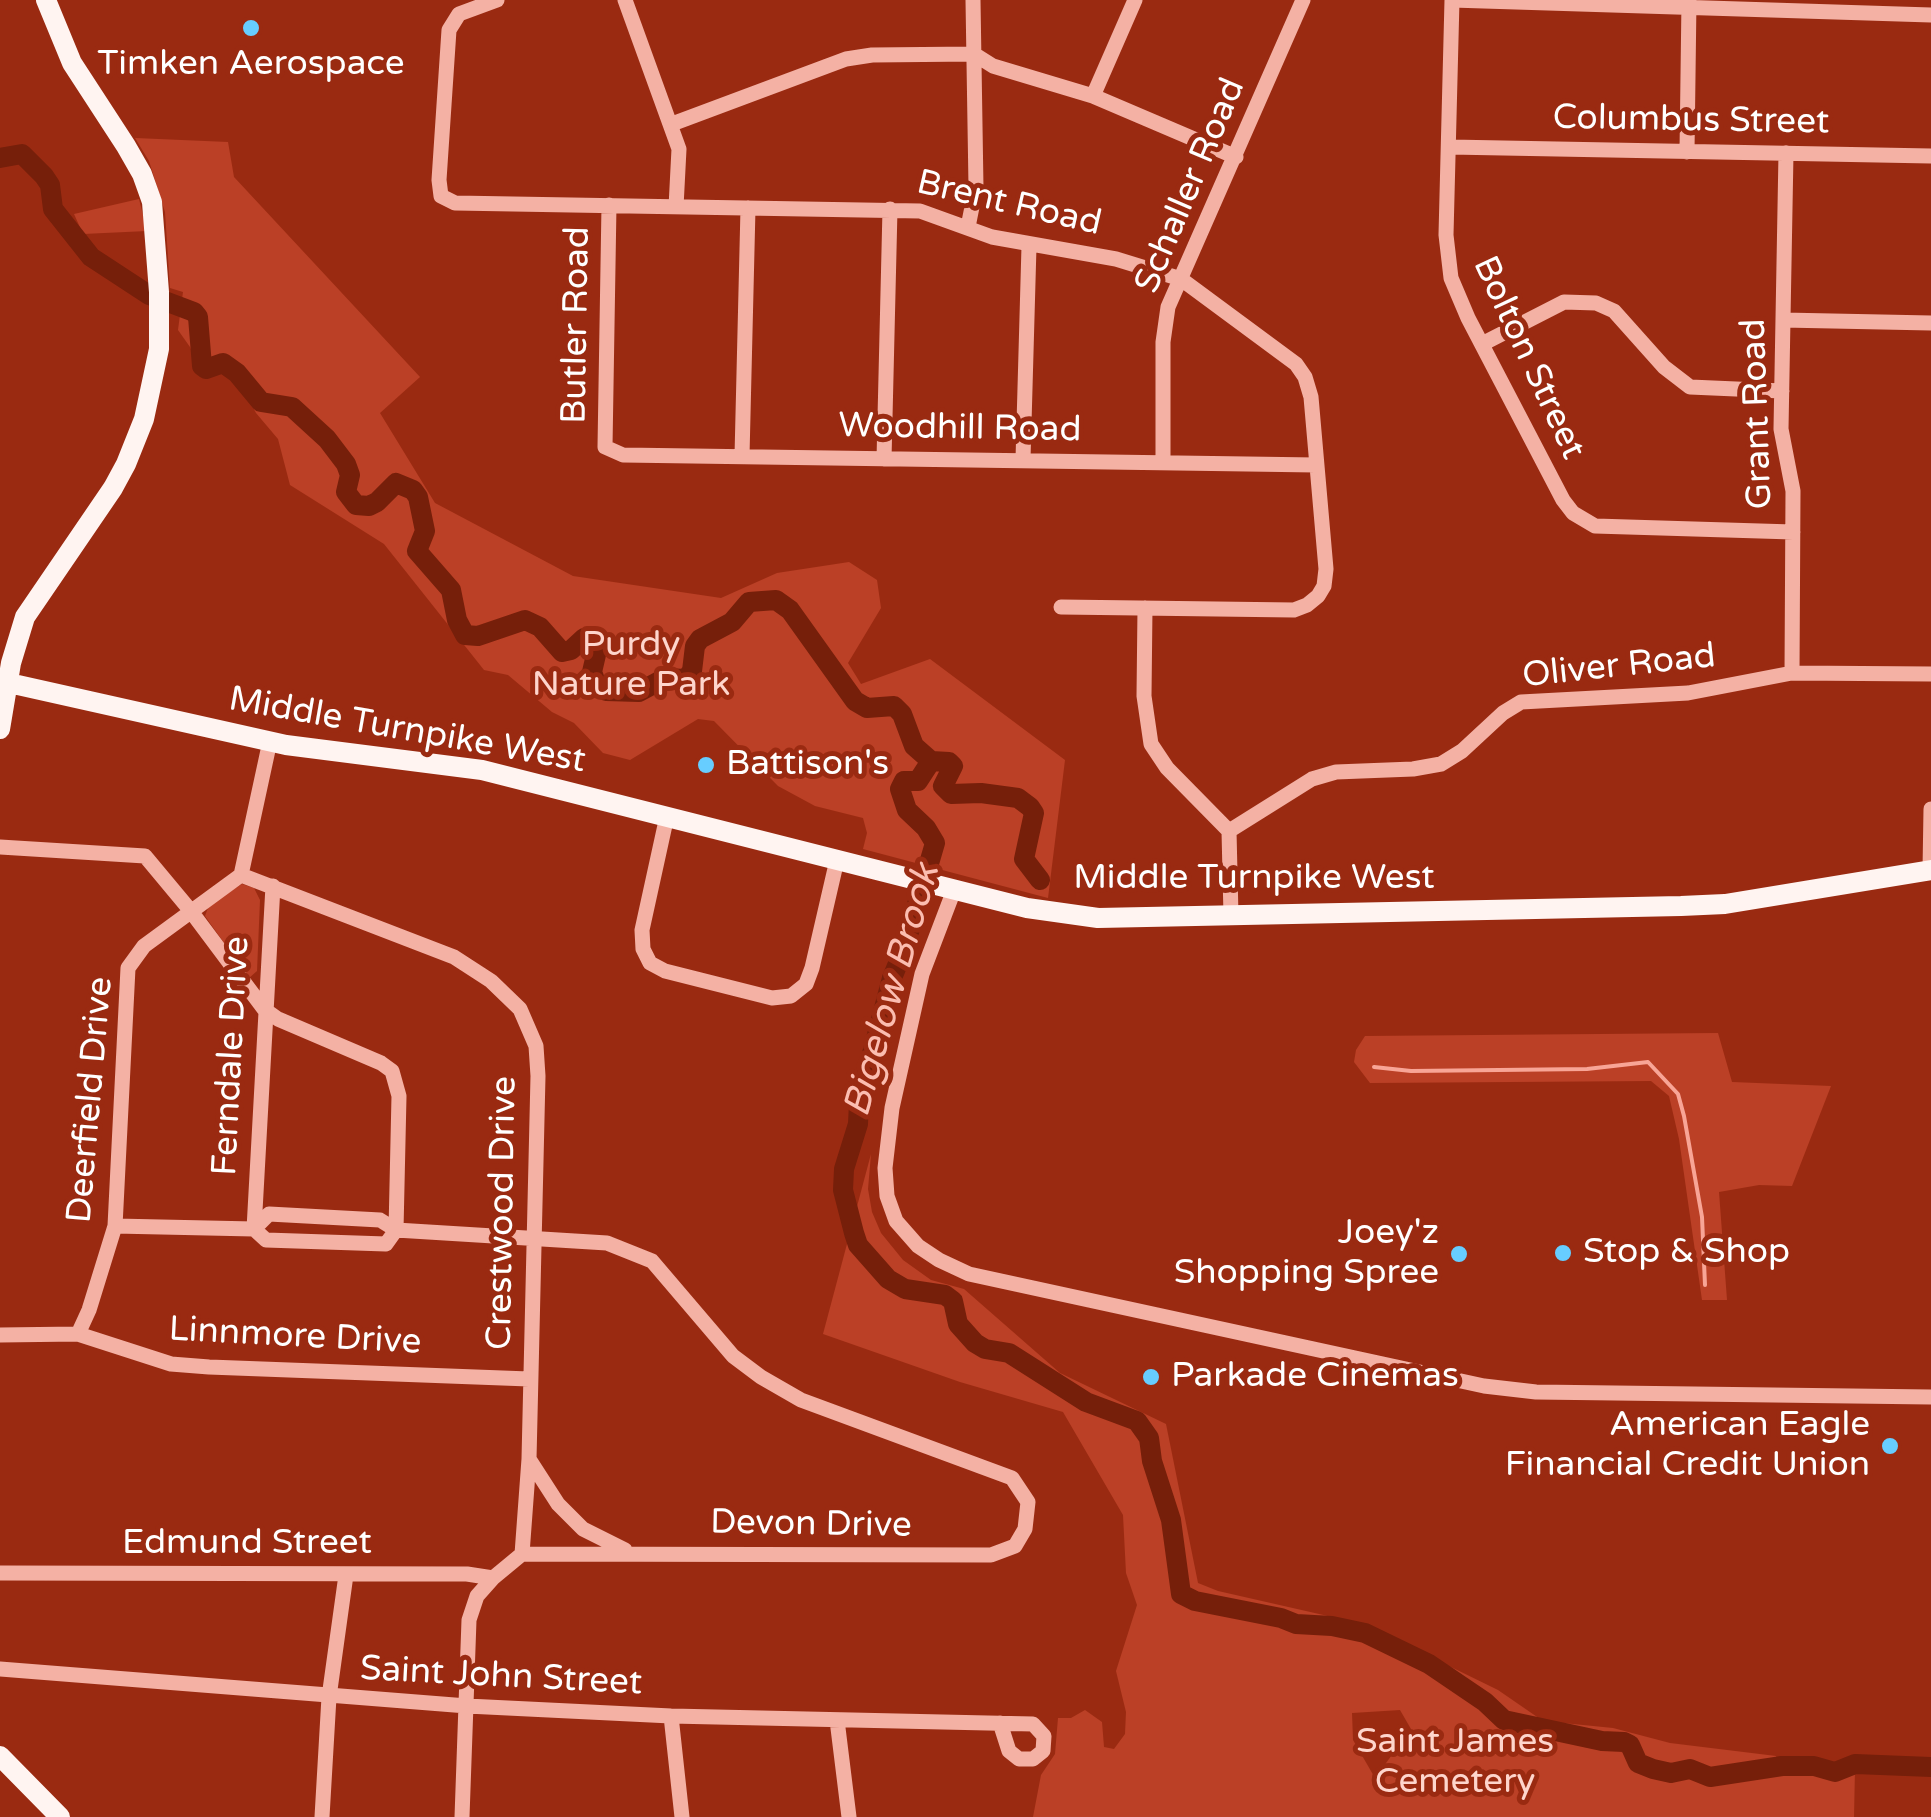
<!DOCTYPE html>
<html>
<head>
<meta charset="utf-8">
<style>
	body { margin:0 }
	canvas { display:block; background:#9a2a11 }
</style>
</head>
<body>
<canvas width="1931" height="1817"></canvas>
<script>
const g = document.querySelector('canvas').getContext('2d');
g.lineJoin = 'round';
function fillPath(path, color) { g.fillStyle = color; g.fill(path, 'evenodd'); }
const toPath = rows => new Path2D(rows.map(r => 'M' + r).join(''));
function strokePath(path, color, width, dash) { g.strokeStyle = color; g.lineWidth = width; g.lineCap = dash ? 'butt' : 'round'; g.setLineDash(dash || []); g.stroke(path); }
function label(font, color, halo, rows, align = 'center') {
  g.font = font + ' "Varela Round",sans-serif'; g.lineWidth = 10; g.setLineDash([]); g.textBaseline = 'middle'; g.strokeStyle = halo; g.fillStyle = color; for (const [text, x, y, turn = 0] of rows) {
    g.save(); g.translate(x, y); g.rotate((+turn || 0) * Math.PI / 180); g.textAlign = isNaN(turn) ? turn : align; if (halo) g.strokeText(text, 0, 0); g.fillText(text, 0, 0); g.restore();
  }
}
fillPath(toPath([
	[135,138,228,142,234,177,420,377,380,413,435,503,573,576,721,598,777,573,849,562,877,580,881,608,848,663,861,684,930,659,1065,760,1048,898,863,849,867,833,863,818,815,806,778,786,714,721,698,719,630,760,603,753,574,723,552,712,508,675,484,670,384,544,290,485,278,439,256,413,233,369,203,378,190,347,178,330,183,292,170,288,165,212,149,161],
	[139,199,147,231,83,234,74,214],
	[242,884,254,888,260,900,257,971,249,978,205,916,209,905],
	[1718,1033,1732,1082,1831,1086,1792,1186,1759,1185,1719,1192,1727,1300,1702,1300,1679,1139,1669,1096,1651,1081,1370,1083,1354,1062,1356,1050,1365,1036],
	[871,1154,868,1189,872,1212,881,1233,903,1260,931,1280,964,1289,1060,1373,1166,1424,1198,1583,1218,1591,1363,1624,1498,1690,1543,1721,1613,1728,1670,1743,1776,1756,1779,1765,1855,1768,1854,1817,1033,1817,1041,1775,1055,1754,1058,1718,1071,1718,1085,1710,1102,1722,1104,1747,1114,1749,1125,1734,1126,1712,1116,1671,1137,1605,1126,1573,1123,1515,1063,1412,960,1382,823,1334],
	[1400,1710,1411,1729,1375,1778,1353,1740,1352,1713]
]), '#bb4026');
strokePath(toPath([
	[1374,1067,1411,1071,1587,1069,1648,1062,1678,1094,1684,1116,1702,1217,1705,1285]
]), '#f8a596', 4);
strokePath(toPath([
	[0,158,22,154,44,176,50,185,53,209,91,257,149,295,194,312,198,317,202,366,206,369,223,363,237,373,261,402,292,407,327,439,346,464,350,475,346,492,356,505,369,506,377,502,396,483,413,490,418,497,425,531,417,551,451,590,457,620,465,635,478,636,525,620,540,627,562,652,571,650,584,638,588,638,598,646,592,672,596,683,606,691,639,692,665,678,686,679,692,671,695,646,700,639,732,622,749,602,776,600,790,610,855,701,867,708,894,706,902,714,914,746,931,761],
	[931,761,918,781,904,781,900,789,907,810,926,828,935,843,904,949,892,978,859,1103,858,1124,844,1169,843,1190,854,1233,858,1245,888,1279,905,1289,945,1295,953,1301,958,1324,975,1343,985,1349,1009,1353,1086,1402,1137,1421,1149,1438,1152,1461,1171,1520,1181,1594,1195,1601,1281,1618,1296,1624,1332,1626,1365,1633,1429,1664,1485,1702,1504,1720,1602,1741,1624,1742,1630,1745,1638,1763,1653,1769,1671,1773,1690,1769,1710,1777,1782,1766,1814,1766,1835,1772,1855,1764,1931,1767],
	[931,761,949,762,953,766,943,786,951,794,981,793,1018,798,1030,807,1034,813,1024,859,1040,880]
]), '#761f0a', 20);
strokePath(toPath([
	[497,0,459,14,449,30,439,180,441,196,455,203,920,211,992,237,1116,259,1181,279,1296,364,1305,377,1311,397,1326,569,1324,586,1318,596,1307,605,1294,610,1061,607],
	[625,0,679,149,676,207],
	[1452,0,1446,235,1451,278,1468,318,1563,500,1573,513,1595,526,1793,532],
	[1452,0,1931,15],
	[1093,96,1135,0],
	[672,124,846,59,872,55,974,54,993,66,1093,96,1236,157],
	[1450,147,1931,156],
	[1687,152,1689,0],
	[1786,153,1781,429,1793,491,1792,673],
	[609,205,605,447,623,455,1316,465],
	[968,227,976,187,973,0],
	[1783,320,1931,323],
	[1482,344,1564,302,1596,303,1614,311,1664,367,1690,387,1782,391],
	[742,456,748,208],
	[884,459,890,209],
	[1023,459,1029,246],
	[1163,462,1163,342,1168,307,1303,0],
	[1145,608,1144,696,1151,744,1167,768,1229,831,1231,916],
	[667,816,642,930,643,949,650,963,665,971,772,998,791,996,806,984,812,968,837,860],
	[1229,831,1312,779,1336,772,1413,769,1441,764,1462,751,1503,713,1521,702,1688,693,1792,673,1931,674],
	[0,847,145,856,190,910,264,1009,278,1019,381,1063,392,1071,399,1096,396,1230],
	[1930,870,1931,809],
	[241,875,454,957,491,981,520,1009,536,1046,538,1076,529,1459,522,1554],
	[954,890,922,974,892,1108,885,1168,887,1196,896,1221,918,1246,939,1260,969,1274,1484,1386,1536,1392,1931,1397],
	[115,1226,254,1229,266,1240,386,1244,396,1230],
	[254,1229,269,1214,380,1220,396,1230,607,1243,652,1261,733,1356,761,1377,801,1400,1012,1478,1028,1502,1025,1529,1015,1546,991,1555,522,1554],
	[254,1229,273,886],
	[78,1334,89,1310,115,1226,128,968,144,946,241,875,270,741],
	[0,1335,78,1334,171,1364,209,1367,529,1379],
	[529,1459,558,1504,583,1529,625,1550],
	[0,1573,467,1574,493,1578],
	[0,1669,467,1706,671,1716,1033,1724,1044,1736,1043,1751,1033,1759,1019,1759,1009,1751,1000,1723],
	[671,1716,682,1817],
	[837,1720,849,1817],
	[322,1817,329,1697,346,1575],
	[462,1817,469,1620,477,1596,493,1578,522,1554]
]), '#f4b1a4', 15);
strokePath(toPath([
	[0,681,286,745,482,770,1027,908,1098,918,1681,906,1725,904,1931,870],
	[0,729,11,663,25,617,113,488,126,464,144,419,159,349,159,292,152,202,142,174,126,146,72,63,46,0],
	[0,1756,60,1817]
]), '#fff4f1', 20);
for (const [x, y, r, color] of [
	[251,28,10,"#67cdff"],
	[706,765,10,"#67cdff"],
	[1563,1253,10,"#67cdff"],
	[1459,1254,10,"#67cdff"],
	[1151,1377,10,"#67cdff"],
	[1890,1446,10,"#67cdff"]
]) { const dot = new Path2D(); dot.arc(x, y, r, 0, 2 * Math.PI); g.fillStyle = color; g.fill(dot); strokePath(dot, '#9a2a11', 4); }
label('35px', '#fff', '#9a2a11', [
	["Timken Aerospace",251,65,"center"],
	["Battison's",726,765],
	["Joey'z",1439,1234,"right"],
	["Shopping Spree",1439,1274,"right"],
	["Stop & Shop",1583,1253],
	["Parkade Cinemas",1171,1377],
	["American Eagle",1870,1426,"right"],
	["Financial Credit Union",1870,1466,"right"]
], 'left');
label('35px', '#fff', '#9a2a11', [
	["Columbus Street",1691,121,1],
	["Schaller Road",1191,186,-67],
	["Brent Road",1009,204,13],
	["Butler Road",577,325,-89],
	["Bolton Street",1528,358,65],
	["Grant Road",1758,414,-92],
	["Woodhill Road",960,429,1],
	["Oliver Road",1619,667,-6],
	["Middle Turnpike West",407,731,10],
	["Middle Turnpike West",1254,879],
	["Ferndale Drive",232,1056,-87],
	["Deerfield Drive",91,1100,-85],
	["Crestwood Drive",503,1213,-89],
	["Linnmore Drive",295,1337,3],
	["Devon Drive",811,1525,1],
	["Edmund Street",247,1544],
	["Saint John Street",501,1677,3]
]);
label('35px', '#fed5cc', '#9a2a11', [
	["Purdy",631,646],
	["Nature Park",631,686],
	["Saint James",1455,1743],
	["Cemetery",1455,1783]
]);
label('italic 38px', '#fbbdb0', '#9a2a11', [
	["Bigelow Brook",893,991,-74]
]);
</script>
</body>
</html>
